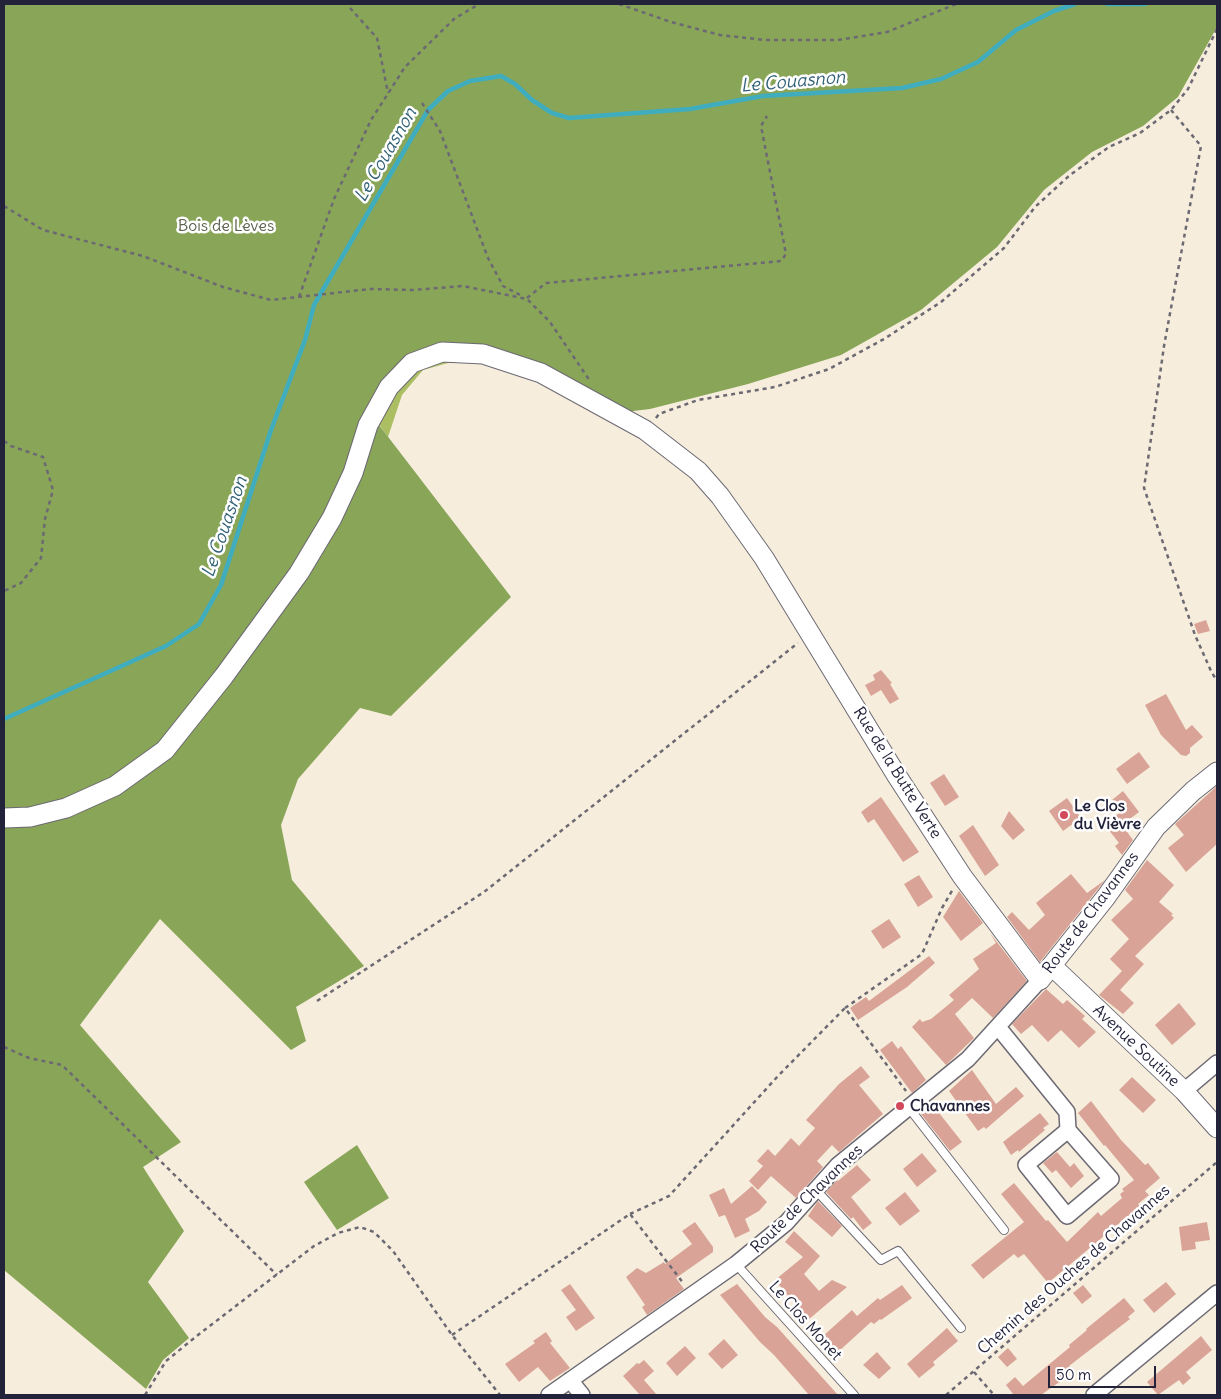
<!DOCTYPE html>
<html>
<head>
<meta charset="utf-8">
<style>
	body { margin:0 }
	#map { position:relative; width:1221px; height:1399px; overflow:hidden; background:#f6eddc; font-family:Delius,sans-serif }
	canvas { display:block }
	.frame { position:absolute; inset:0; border:5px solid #22223b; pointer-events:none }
	.scale { position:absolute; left:1048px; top:1366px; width:108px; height:22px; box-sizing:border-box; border:2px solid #22223b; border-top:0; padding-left:6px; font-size:15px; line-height:18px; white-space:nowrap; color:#22223b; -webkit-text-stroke:4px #fff; paint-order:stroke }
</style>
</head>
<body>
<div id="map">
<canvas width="1221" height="1399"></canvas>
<div class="frame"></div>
<div class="scale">50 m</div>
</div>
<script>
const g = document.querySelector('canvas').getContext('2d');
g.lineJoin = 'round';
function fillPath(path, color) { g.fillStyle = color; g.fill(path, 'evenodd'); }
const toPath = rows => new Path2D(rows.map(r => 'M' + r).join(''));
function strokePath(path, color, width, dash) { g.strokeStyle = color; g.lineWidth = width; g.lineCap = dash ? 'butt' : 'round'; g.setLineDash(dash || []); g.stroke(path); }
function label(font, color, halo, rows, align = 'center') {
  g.font = font + ' Delius,sans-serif'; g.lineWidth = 5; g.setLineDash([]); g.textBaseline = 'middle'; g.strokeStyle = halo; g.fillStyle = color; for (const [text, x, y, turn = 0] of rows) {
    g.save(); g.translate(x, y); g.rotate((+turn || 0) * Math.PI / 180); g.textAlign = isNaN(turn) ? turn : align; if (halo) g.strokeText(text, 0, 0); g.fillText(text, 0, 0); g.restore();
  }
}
fillPath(toPath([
	[445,358,487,362,448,363,423,370,402,395,388,437,378,423,389,397,417,369]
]), '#acbe62');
fillPath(toPath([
	[4,4,1217,4,1217,27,1178,97,1143,126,1092,152,1044,190,997,247,921,310,841,355,748,384,650,409,625,412,482,345,442,342,402,362,369,412,511,597,391,716,360,708,298,779,281,825,292,880,364,966,296,1007,306,1041,291,1050,160,919,80,1025,181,1142,143,1167,184,1231,148,1282,189,1338,163,1360,146,1389,4,1270],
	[357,1145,389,1198,337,1230,304,1182]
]), '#89a558');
strokePath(toPath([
	[1107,4,1145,4],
	[4,719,166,646,199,624,221,585,271,430,305,340,314,305,428,110,448,91,470,81,501,76,515,84,532,100,552,113,569,118,690,109,763,96,902,88,941,79,978,62,1016,30,1054,11,1075,4]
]), '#40adbe', 4.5);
fillPath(toPath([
	[1206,620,1210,631,1198,634,1194,624],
	[881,670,892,683,890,684,899,699,890,704,881,690,871,696,865,685,875,680,873,675],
	[1166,694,1186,730,1192,725,1203,737,1190,748,1190,753,1186,756,1181,755,1161,735,1145,705],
	[1139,752,1150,767,1127,784,1116,769],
	[944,774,959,797,945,806,930,783],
	[1217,786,1217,844,1186,872,1168,848,1184,835,1175,824],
	[1123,791,1139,812,1122,825,1133,840,1122,855,1115,846,1119,843,1104,824,1121,812,1112,800],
	[881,797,919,852,903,862,874,819,868,823,861,812],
	[1067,798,1081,818,1063,831,1049,811],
	[1009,811,1025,830,1013,840,1001,826],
	[973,825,999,865,985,876,959,836],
	[1147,860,1174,885,1159,902,1173,914,1171,915,1174,918,1135,956,1144,964,1120,990,1134,1003,1123,1014,1099,995,1122,971,1110,959,1129,939,1111,920,1133,899,1125,890],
	[1071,874,1087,893,1105,880,1040,962,1007,917,1012,912,1029,930,1045,915,1036,903],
	[919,875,933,897,918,907,904,884],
	[959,891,983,923,961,941,943,917],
	[889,919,901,937,883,949,871,931],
	[990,933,1027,981,993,1018,972,998,955,1014,974,1038,946,1065,912,1027,920,1019,922,1022,931,1019,954,1000,949,995,979,969,973,959,996,943],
	[929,956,935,963,907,987,858,1020,850,1008,866,997,869,1001],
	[1046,989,1063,1004,1067,1000,1085,1016,1082,1019,1096,1032,1079,1048,1061,1030,1048,1042,1032,1025,1021,1034,1012,1024],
	[1179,1003,1196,1024,1172,1045,1155,1025],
	[892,1041,898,1049,901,1046,926,1080,912,1093,880,1050],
	[861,1066,870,1077,859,1085,883,1114,839,1152,832,1145,817,1161,823,1167,796,1198,771,1176,758,1190,749,1181,763,1166,757,1161,768,1149,775,1156,791,1138,799,1146,815,1128,806,1120,839,1084],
	[972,1070,996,1104,1016,1087,1024,1096,986,1129,984,1127,978,1131,949,1091],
	[1132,1077,1156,1100,1143,1113,1119,1090],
	[1091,1101,1121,1140,1145,1165,1148,1163,1160,1178,1145,1191,1149,1195,1138,1204,1140,1206,1048,1283,1024,1254,1018,1258,1014,1254,983,1279,971,1265,1024,1222,1001,1194,1014,1183,1046,1221,1048,1220,1067,1242,1098,1212,1101,1216,1122,1198,1120,1194,1124,1191,1122,1189,1134,1180,1105,1145,1104,1146,1078,1113],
	[932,1104,962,1142,950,1151,921,1114],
	[1040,1113,1049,1124,1043,1128,1045,1130,1019,1152,1018,1150,1011,1155,1003,1142],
	[1057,1152,1070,1167,1074,1163,1084,1176,1071,1188,1056,1170,1052,1173,1043,1163],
	[922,1153,937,1171,917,1187,903,1169],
	[857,1165,871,1180,851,1197,872,1223,863,1230,853,1217,851,1219,826,1192,837,1180,838,1181],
	[752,1186,767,1202,759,1211,745,1219,750,1231,735,1238,725,1215,719,1217,709,1195,724,1188,731,1204],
	[905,1192,920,1211,900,1226,885,1208],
	[818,1201,842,1226,832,1237,808,1216],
	[695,1222,713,1247,713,1252,676,1278,684,1289,647,1315,642,1307,645,1305,626,1277,637,1268,646,1273,664,1262,665,1264,692,1244,682,1231],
	[1207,1222,1210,1240,1195,1242,1196,1249,1182,1251,1179,1227],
	[794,1231,820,1256,804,1274,819,1291,832,1280,847,1287,808,1320,775,1280,803,1257,785,1242],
	[1166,1282,1176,1294,1154,1313,1143,1300],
	[570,1284,595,1318,576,1331,566,1317,576,1310,561,1290],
	[737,1284,765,1317,777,1327,838,1395,809,1395,774,1355,760,1342,720,1295],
	[902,1285,912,1298,881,1320,880,1319,874,1324,871,1322,838,1352,823,1336,852,1310,857,1316,878,1298,880,1300],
	[1083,1285,1092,1296,1082,1304,1073,1293],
	[1124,1298,1135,1311,1128,1317,1130,1319,1069,1366,1072,1370,1066,1375,1068,1376,1041,1395,1011,1395,1013,1394,1006,1385,1015,1377,1023,1386,1070,1347,1069,1345,1087,1330,1086,1329],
	[947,1328,958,1341,933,1362,935,1365,919,1378,907,1364],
	[546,1332,552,1341,550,1343,570,1368,550,1381,538,1367,519,1382,505,1364,535,1343,533,1341],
	[1201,1336,1212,1350,1186,1372,1191,1378,1183,1385,1179,1380,1158,1395,1147,1382],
	[724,1339,738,1355,722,1369,708,1354],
	[685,1346,696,1358,677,1376,666,1363],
	[1008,1348,1017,1359,1007,1367,998,1357],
	[877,1352,891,1368,879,1379,863,1365],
	[644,1360,654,1371,644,1380,657,1395,640,1395,623,1376,637,1363,639,1364]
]), '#d9a497');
const service = toPath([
	[909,1108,1004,1230],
	[815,1189,881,1260,898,1251,961,1328],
	[736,1264,854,1395]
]);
const minor = toPath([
	[998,1027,1067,1112,1068,1130,1111,1179,1067,1216,1026,1165,1068,1130],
	[1184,1091,1217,1063],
	[570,1380,582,1395],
	[549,1395,736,1264,786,1223,838,1165,968,1059,1040,980],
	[1094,1395,1217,1293]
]);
const tertiary = toPath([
	[4,818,30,817,66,808,115,786,165,750,224,676,299,573,332,518,353,473,368,425,389,387,412,363,442,352,483,354,541,373,645,430,698,471,720,496,764,558,897,776,962,876,1040,980,1106,897,1156,827,1193,791,1217,772],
	[1052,966,1184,1091,1217,1128]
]);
strokePath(service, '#6c6973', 10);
strokePath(minor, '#6c6973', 18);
strokePath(tertiary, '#6c6973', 21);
strokePath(toPath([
	[619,4,671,22,720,35,765,40,838,40,887,32,956,4],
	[350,8,377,38,388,93],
	[422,103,440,131,488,258,503,286,522,296],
	[1171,110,1201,146,1164,346,1144,488,1195,635,1211,671,1217,681],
	[4,206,43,230,143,256,223,287,271,300,370,289,413,290,463,286,527,299,550,322,590,381],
	[299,297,334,199,371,120,405,67,454,19,479,4],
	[527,298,546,283,781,261,786,254,761,126,767,116],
	[656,418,659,414,698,400,775,387,829,369,884,339,941,302,1004,248,1035,207,1070,175,1109,147,1140,133,1171,110,1188,89,1217,29],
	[4,441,11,446,43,457,53,490,45,519,41,558,21,583,4,591],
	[317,1001,484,892,798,643],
	[845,1008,922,954,942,908,953,889],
	[4,1047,29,1058,62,1065,277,1275],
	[630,1214,669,1196,778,1076,845,1008,906,1091],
	[452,1335,630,1214,684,1284],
	[974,1372,994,1395],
	[145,1395,166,1361,198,1335,314,1246,338,1233,360,1227,374,1232,393,1251,452,1335,500,1395],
	[946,1395,1217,1162]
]), '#6c6973', 2.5, [4, 4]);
strokePath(service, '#fff', 8);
strokePath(minor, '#fff', 15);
strokePath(tertiary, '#fff', 19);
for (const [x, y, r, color] of [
	[1064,815,5,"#d1495b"],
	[900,1106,5,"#d1495b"]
]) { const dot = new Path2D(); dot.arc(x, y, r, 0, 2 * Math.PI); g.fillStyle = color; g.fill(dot); strokePath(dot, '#fff', 2); }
label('16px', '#59604b', '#fff', [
	["Bois de Lèves",226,226]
]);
label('16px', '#22223b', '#fff', [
	["Rue de la Butte Verte",897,773,58],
	["Route de Chavannes",1091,913,-53],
	["Avenue Soutine",1136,1046,43],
	["Route de Chavannes",807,1199,-44],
	["Chemin des Ouches de Chavannes",1074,1270,-41],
	["Le Clos Monet",805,1321,48]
]);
label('bold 16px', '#22223b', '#fff', [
	["Le Clos",1074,806],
	["du Vièvre",1074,824],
	["Chavannes",910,1106]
], 'left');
label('italic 18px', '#306176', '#fff', [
	["Le Couasnon",793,82,-5],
	["Le Couasnon",386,155,-60],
	["Le Couasnon",225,527,-71]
]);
</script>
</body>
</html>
